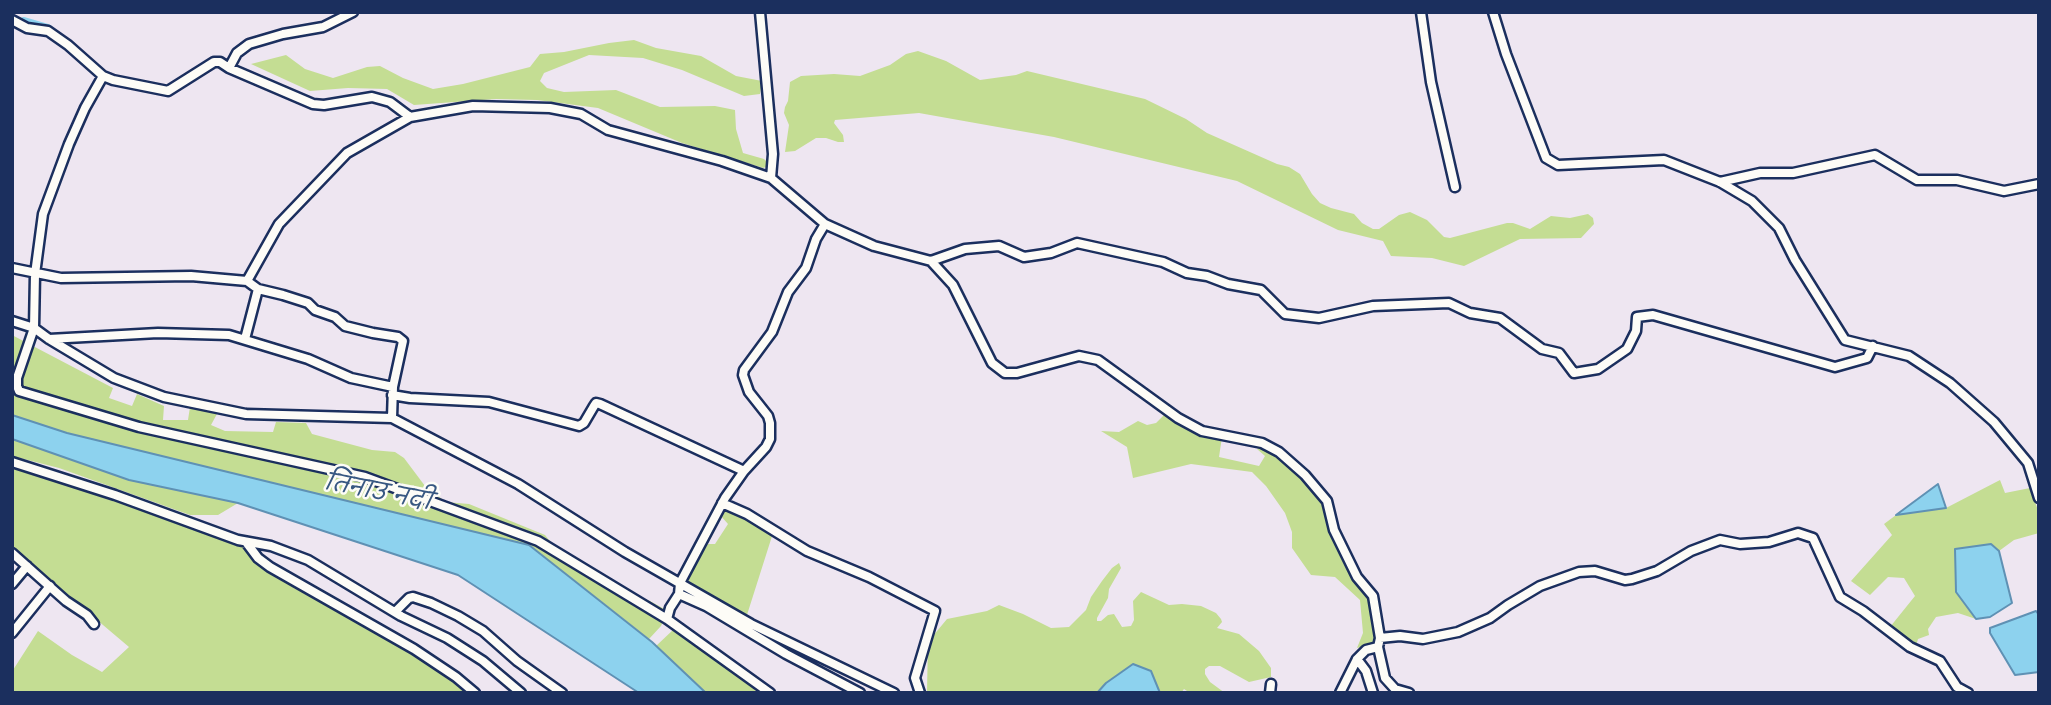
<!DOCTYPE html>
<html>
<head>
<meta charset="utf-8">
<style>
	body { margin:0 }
	#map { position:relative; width:2051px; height:705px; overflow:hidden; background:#eee6f1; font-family:Mali,sans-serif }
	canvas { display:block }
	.frame { position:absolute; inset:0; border:14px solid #1b2f5e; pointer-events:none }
</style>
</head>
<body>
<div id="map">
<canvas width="2051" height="705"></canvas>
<div class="frame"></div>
</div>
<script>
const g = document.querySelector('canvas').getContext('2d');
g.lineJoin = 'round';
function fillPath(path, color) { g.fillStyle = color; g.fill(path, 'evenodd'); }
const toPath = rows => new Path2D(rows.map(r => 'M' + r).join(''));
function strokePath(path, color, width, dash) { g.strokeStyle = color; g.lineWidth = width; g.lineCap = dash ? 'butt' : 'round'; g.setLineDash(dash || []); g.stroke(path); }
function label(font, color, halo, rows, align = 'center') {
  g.font = font + ' Mali,"Playpen Sans Deva",sans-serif'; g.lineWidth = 5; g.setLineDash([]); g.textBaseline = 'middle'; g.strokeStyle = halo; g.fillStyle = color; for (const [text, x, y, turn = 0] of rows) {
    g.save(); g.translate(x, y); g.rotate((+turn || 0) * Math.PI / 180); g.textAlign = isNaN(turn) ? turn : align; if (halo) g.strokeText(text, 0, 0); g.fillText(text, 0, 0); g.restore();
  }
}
fillPath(toPath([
	[634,40,656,48,701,56,736,76,762,81,760,94,744,96,682,70,643,58,589,55,544,73,540,81,547,88,564,92,616,90,660,107,715,106,735,110,736,129,743,153,764,159,766,161,766,167,763,168,682,143,598,108,537,100,496,99,414,105,387,89,348,88,310,91,251,64,286,55,305,69,333,78,367,67,380,66,403,78,433,89,463,84,530,67,540,54,564,52,609,43],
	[918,51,946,61,980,80,1016,75,1027,71,1145,99,1186,119,1207,133,1277,164,1289,167,1300,174,1312,194,1320,203,1331,208,1354,214,1362,223,1373,229,1379,229,1399,215,1410,212,1427,220,1444,237,1450,238,1507,223,1513,223,1530,229,1551,216,1570,218,1588,214,1593,218,1594,224,1581,238,1520,239,1464,266,1432,258,1391,256,1383,241,1338,230,1237,181,1054,137,919,113,835,120,834,123,843,135,844,142,838,142,826,138,816,138,795,151,785,152,789,125,784,113,785,107,788,101,790,82,801,76,834,74,860,76,890,65,906,54],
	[12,335,113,388,109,398,132,406,137,394,164,406,163,420,188,420,190,407,218,412,211,425,225,431,273,432,276,422,306,423,312,434,372,450,395,452,404,458,425,486,446,502,469,504,545,535,562,556,614,591,650,601,668,611,661,626,649,639,529,545,67,433,12,415],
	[1166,413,1222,437,1219,457,1259,466,1265,456,1257,449,1262,445,1278,453,1301,474,1320,496,1327,508,1333,537,1370,596,1378,635,1376,643,1357,648,1363,633,1360,600,1335,577,1311,575,1292,548,1292,532,1285,513,1266,486,1252,472,1191,464,1133,478,1127,447,1101,431,1119,432,1138,421,1147,425,1156,423],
	[12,439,129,480,238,503,218,515,190,515,59,468,12,456],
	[12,460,180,514,264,558,466,678,477,693,13,693,13,670,38,631,72,655,102,672,129,647,12,548],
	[2000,480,2005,493,2030,488,2039,513,2039,533,2014,540,1999,551,1991,544,1956,592,1976,619,1958,613,1936,617,1928,629,1929,635,1918,639,1916,646,1890,627,1915,596,1904,578,1888,577,1870,595,1851,581,1892,535,1884,524,1896,515,1946,508],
	[724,508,773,533,746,618,690,585,687,577,708,544,715,544,728,524,720,515],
	[1119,563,1121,568,1109,589,1108,598,1097,618,1097,621,1101,621,1108,615,1114,614,1122,627,1131,626,1134,620,1133,601,1141,592,1169,605,1182,604,1201,606,1216,613,1221,619,1222,622,1217,628,1239,634,1259,651,1271,668,1271,677,1249,682,1220,666,1209,666,1205,669,1205,674,1210,682,1225,693,1190,693,1184,689,1181,693,1160,693,1151,671,1106,683,1097,693,930,693,927,691,928,642,947,619,987,611,999,605,1023,614,1051,628,1069,627,1086,610,1091,597,1102,581,1112,568],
	[674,629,752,687,758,693,706,693,656,646]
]), '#c4dd93');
const water = toPath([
	[12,415,67,433,529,545,652,642,706,693,639,693,458,575,238,503,129,480,12,439,12,415],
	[1938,484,1946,508,1896,515,1938,484],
	[1991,544,1999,551,2012,603,1990,617,1976,619,1956,592,1955,549,1991,544],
	[2036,611,2039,615,2039,672,2015,675,1990,633,1990,628,2036,611],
	[1133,664,1151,671,1160,693,1097,693,1106,683,1133,664]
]);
fillPath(water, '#8dd2ee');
strokePath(water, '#5f91b4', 2);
strokePath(toPath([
	[24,21,48,28]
]), '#8dd2ee', 8);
const minor = toPath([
	[760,12,773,154,771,178],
	[1421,12,1431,82,1455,187],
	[1493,12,1506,54,1546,158,1558,165,1664,160,1720,182,1752,201,1779,228,1795,260,1845,340,1909,356,1950,383,1994,422,2028,463,2039,498],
	[12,20,27,28,48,31,68,45,103,76,113,80,168,91,214,62,220,62,229,68,313,104,324,105,372,97,390,102,410,117],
	[229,68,237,53,249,44,283,34,323,27,353,12],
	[103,76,85,108,69,144,43,214,35,274,34,328,17,378,17,386,19,391,139,427,365,477,538,541,667,619,770,693],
	[1720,182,1760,173,1793,173,1875,155,1917,180,1957,180,2004,191,2039,184],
	[931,261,953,285,992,363,1005,373,1017,373,1079,356,1098,360,1178,418,1202,431,1262,443,1279,452,1305,475,1327,501,1334,530,1357,577,1373,596,1380,638,1378,647,1385,678,1395,689,1409,693],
	[12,268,61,278,191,276,247,281,258,289,283,295,308,303,315,310,335,317,345,326,373,333,398,337,403,341,393,387,392,418],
	[247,281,279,224,347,153,410,117,473,106,550,108,581,114,608,130,722,161,771,178,825,224,874,246,931,261,965,249,999,246,1024,257,1051,253,1077,243,1163,262,1187,273,1207,276,1228,284,1261,290,1285,314,1319,318,1373,306,1449,303,1470,313,1500,318,1542,349,1559,353,1574,373,1598,369,1627,349,1636,331,1637,317,1653,315,1835,367,1867,358,1873,346],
	[12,321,34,328,49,339,114,378,164,397,246,414,392,418,518,484,625,552,751,624,894,693],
	[49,339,158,333,229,335,308,359,351,378,393,387],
	[245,339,258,289],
	[392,395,410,398,489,402,579,426,584,423,594,406,596,403,600,404,744,471],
	[12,462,115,495,238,540,271,546,308,560,401,616,447,638,483,661,521,693],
	[722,503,747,514,807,551,869,577,935,611,915,678,920,693],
	[246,542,258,558,270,567,414,649,456,677,475,693],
	[12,553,66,601,87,615,94,624],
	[12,584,27,566],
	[679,594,706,606,786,654,860,693],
	[395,612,409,598,413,597,431,603,458,616,483,631,517,661,562,693],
	[667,619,670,608,679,594,680,583,725,498,744,471,766,447,770,439,770,423,768,416,749,392,743,375,744,370,772,332,788,292,806,268,816,239,825,224],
	[12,633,50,586],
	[1380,638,1400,636,1423,639,1458,632,1490,618,1508,605,1540,586,1579,572,1595,571,1625,580,1632,579,1657,571,1691,551,1720,540,1740,544,1769,542,1798,533,1813,538,1840,597,1863,611,1910,647,1940,661,1957,687,1968,693],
	[1357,659,1366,671,1373,693],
	[1270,693,1271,684],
	[1340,693,1357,659,1366,650,1378,647]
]);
strokePath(minor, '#1b2f5e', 13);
strokePath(minor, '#fdfcf7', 8);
label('italic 23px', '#385882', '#fdfcf7', [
	["तिनाउ नदी",378,492,11]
]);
</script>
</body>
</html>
